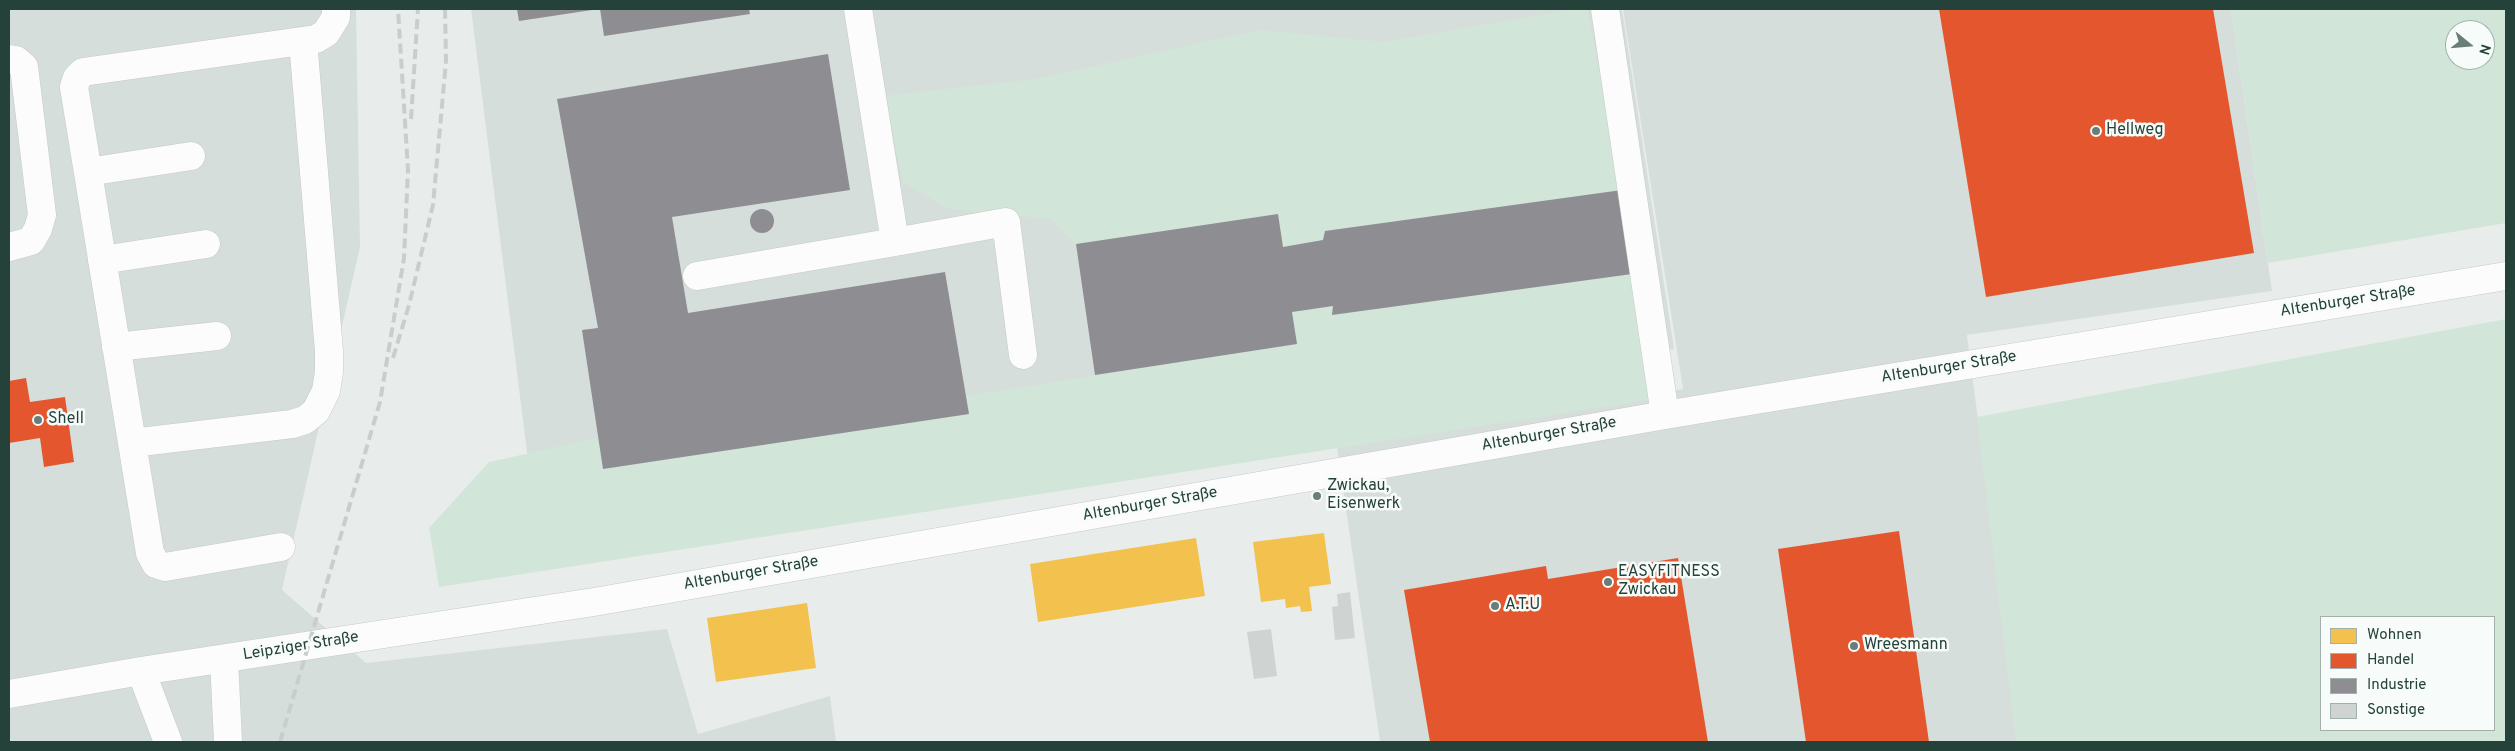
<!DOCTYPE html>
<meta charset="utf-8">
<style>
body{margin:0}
#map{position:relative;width:2515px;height:751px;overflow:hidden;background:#e8edeb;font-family:Overpass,sans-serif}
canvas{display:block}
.frame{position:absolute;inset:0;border:10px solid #24423a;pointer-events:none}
.legend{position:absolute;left:2320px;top:616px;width:175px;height:115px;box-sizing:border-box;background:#f7fbf9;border:1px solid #a3b1ad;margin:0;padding:6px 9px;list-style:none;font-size:15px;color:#24423a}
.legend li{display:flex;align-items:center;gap:10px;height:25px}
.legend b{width:25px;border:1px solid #a3b1ad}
.north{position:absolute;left:2445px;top:20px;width:50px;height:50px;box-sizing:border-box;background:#f7fbf9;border:1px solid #a3b1ad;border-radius:50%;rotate:107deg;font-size:14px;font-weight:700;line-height:20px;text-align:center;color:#24423a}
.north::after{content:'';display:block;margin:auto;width:18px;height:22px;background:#697e78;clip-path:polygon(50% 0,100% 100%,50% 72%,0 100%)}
</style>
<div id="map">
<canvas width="2515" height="751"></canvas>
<div class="frame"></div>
<ul class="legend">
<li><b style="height:14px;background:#f2c14e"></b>Wohnen</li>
<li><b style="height:14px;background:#e4572e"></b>Handel</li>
<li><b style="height:14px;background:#8d8d92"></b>Industrie</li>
<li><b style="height:14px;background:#cfd4d2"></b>Sonstige</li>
</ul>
<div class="north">N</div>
</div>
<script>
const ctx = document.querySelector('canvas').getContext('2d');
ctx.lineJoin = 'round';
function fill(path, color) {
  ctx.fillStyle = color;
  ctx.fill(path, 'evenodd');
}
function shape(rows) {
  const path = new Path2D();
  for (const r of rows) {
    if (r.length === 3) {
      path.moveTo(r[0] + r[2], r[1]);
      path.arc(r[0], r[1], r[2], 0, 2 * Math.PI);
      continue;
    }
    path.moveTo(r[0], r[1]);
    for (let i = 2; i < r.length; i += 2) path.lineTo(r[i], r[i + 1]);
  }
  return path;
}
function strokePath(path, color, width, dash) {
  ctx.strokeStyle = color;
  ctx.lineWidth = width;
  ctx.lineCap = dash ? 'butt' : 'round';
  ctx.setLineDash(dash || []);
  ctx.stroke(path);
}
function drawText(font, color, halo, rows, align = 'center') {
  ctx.font = font + ' Overpass,sans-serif';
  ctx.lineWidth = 5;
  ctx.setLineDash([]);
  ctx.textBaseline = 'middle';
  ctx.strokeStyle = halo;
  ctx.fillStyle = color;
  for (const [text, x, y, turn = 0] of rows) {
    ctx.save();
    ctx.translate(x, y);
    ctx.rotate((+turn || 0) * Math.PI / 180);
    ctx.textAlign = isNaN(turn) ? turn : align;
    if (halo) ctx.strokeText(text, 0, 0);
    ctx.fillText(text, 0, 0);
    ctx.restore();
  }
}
fill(shape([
 [9,9,356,9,360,247,282,590,366,663,667,629,698,734,830,696,836,742,9,742],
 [471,9,1622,9,1674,349,536,523],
 [1623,9,2231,9,2272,291,1967,335,2020,742,1380,742,1337,448,1683,389]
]), '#d6dedb');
fill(shape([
 [1576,9,1587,9,1622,190,1325,231,1323,240,1283,247,1277,214,1076,244,1051,219,948,209,903,182,885,96,1036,79,1260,30,1383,42],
 [2231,9,2506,9,2506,223,2268,263],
 [2455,30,2485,30,2485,60,2455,60],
 [1632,274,1649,400,439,587,429,528,489,462,598,438,603,469,969,414,966,396,1297,344,1292,312,1333,306,1332,315],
 [2506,319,2506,742,2016,742,1977,417],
 [2321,617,2494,617,2494,730,2321,730]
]), '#d1e6d8');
fill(shape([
 [1324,533,1331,584,1309,587,1312,611,1301,612,1300,606,1286,608,1285,599,1261,602,1253,542],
 [1196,538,1205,596,1038,622,1030,564],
 [807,603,816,668,716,682,707,618]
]), '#f2c14e');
fill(shape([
 [1939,9,2213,9,2254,253,1986,297],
 [26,378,30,402,65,397,74,462,44,467,40,438,9,443,9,381],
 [1899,531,1929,742,1806,742,1778,549],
 [1678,558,1708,742,1430,742,1404,590,1546,566,1548,579]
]), '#e4572e');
fill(shape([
 [517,9,592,9,592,10,519,21],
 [600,9,749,9,750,14,604,36],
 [828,54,850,190,672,217,688,313,945,272,969,414,603,469,582,330,598,328,557,99],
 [1622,190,1632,274,1332,315,1333,306,1292,312,1297,344,1095,375,1076,244,1278,214,1283,247,1323,240,1325,231],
 [762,221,12]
]), '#8d8d92');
fill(shape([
 [1350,592,1355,638,1335,640,1332,607,1338,606,1337,594],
 [1271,629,1277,676,1254,679,1247,632]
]), '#cfd4d2');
const minor = shape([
 [858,9,895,242,1006,222,1023,355],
 [1605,9,1665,415],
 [9,59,16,60,24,67,42,215,38,229,31,241,9,247],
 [88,172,191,156],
 [102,260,206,244],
 [697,276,895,242],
 [116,347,217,336],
 [132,443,292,424,305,420,316,411,326,391,329,372,329,351,303,41],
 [281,547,165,567,156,564,150,553,74,87,77,78,83,72,316,39,326,33,336,17,336,9],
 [224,659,228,742],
 [141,671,168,742],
 [9,694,141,671,594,602,1665,415,2506,276]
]);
strokePath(minor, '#c5cac8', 29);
strokePath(minor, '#fcfcfc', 28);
strokePath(shape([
 [411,119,418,9],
 [393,358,409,305,433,205,446,61,445,9],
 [280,742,380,402,404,258,408,170,398,9]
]), '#c9cdcc', 4, [10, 5]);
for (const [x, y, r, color] of [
 [2096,131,5,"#697e78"],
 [38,420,5,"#697e78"],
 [1317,496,5,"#697e78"],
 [1608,582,5,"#697e78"],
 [1495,606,5,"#697e78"],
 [1854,646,5,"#697e78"]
]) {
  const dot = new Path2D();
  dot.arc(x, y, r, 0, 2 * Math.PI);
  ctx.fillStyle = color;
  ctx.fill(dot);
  strokePath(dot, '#f7fbf9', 2);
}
drawText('16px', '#24423a', '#f7fbf9', [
 ["Hellweg",2106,131],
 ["Shell",48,420],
 ["Zwickau,",1327,487],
 ["Eisenwerk",1327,505],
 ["EASYFITNESS",1618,573],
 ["Zwickau",1618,591],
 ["A.T.U",1505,606],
 ["Wreesmann",1864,646]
], 'left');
drawText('16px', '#24423a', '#f7fbf9', [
 ["Altenburger Straße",2348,302,-9],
 ["Altenburger Straße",1949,368,-9],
 ["Altenburger Straße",1549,435,-10],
 ["Altenburger Straße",1150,505,-10],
 ["Altenburger Straße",751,574,-10],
 ["Leipziger Straße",301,647,-9]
]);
</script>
